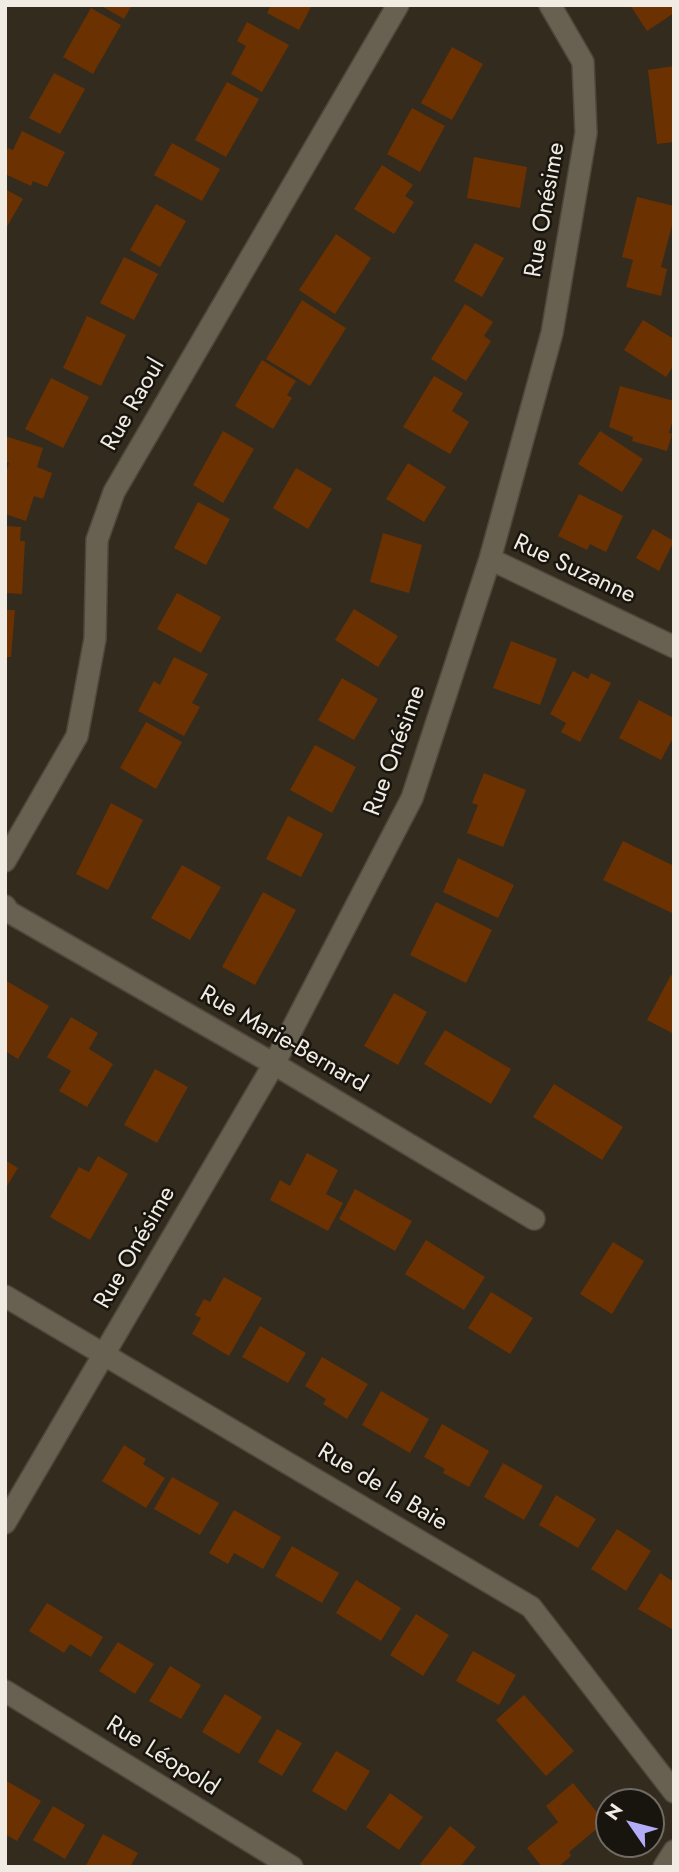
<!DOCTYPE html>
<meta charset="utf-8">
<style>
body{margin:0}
#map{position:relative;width:679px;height:1872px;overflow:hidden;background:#332b1e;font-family:Jost,sans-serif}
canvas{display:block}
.frame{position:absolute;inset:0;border:7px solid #f1ece3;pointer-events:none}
.north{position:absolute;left:595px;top:1788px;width:70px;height:70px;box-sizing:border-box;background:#18140e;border:2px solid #6f6a63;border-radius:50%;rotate:305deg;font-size:19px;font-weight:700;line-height:28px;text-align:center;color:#f1ece3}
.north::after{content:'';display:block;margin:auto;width:24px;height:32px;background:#b3adf9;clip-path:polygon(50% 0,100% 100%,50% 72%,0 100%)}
</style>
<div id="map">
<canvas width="679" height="1872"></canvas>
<div class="frame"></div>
<div class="north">N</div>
</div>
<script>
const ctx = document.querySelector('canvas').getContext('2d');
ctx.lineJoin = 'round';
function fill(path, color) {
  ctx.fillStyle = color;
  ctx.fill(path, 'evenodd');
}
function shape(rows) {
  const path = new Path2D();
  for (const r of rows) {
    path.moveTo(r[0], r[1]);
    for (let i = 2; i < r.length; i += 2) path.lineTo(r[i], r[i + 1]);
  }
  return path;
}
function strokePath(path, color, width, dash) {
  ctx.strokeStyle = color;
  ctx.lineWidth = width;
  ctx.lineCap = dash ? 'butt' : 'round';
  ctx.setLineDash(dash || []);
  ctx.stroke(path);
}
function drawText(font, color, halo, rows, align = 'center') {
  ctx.font = font + ' Jost,sans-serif';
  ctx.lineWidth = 5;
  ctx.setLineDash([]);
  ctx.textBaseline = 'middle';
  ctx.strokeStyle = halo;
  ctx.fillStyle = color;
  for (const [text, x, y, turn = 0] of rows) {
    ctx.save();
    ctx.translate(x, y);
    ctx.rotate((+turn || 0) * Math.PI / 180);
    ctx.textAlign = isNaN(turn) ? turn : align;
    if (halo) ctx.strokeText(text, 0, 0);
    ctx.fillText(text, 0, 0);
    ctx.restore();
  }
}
fill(shape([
 [100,5,132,5,124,19],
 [271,5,312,5,299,30,267,13],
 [630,5,674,5,674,13,647,31],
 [91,8,121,25,93,74,63,57],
 [247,22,289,45,262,92,231,74,246,46,237,41],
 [452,47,483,64,452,120,421,103],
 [674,66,674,142,657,144,648,70],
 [54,73,85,89,60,134,29,118],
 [227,82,259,99,226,157,195,140],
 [412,108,445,126,420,172,387,154],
 [22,131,65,152,47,187,33,181,31,186,5,174,5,153,8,148,13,150],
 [172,143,220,169,202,201,154,175],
 [474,157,527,167,520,208,467,198],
 [382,165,413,185,405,196,414,202,394,234,354,209],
 [5,189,23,199,5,230],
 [637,197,674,206,674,218,661,267,667,269,661,296,626,287,633,260,622,257],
 [156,204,186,221,160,267,130,250],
 [336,234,371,258,335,314,299,290],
 [475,243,504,258,482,297,454,281],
 [124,257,158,274,134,320,100,303],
 [302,300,346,328,310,386,266,359],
 [465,304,493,322,484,336,491,341,466,381,431,359],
 [87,316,126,335,101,386,63,368],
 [643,320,674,339,674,365,666,377,624,350],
 [262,360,296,381,287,395,292,398,273,429,235,406],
 [434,376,463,393,452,411,469,422,450,454,403,427],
 [51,378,89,397,63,448,25,429],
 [620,386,674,401,674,416,669,433,672,434,667,451,632,441,633,437,609,427],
 [223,431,254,449,223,503,193,485],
 [600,431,643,459,622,492,578,464],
 [5,436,43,448,37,467,52,473,43,499,34,496,26,521,5,514,5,475,9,463,5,461],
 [408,463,446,487,424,522,386,499],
 [296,468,332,489,308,529,273,508],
 [579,494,623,516,606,552,590,544,587,550,558,536],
 [198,502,230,519,206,565,174,548],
 [5,526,21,527,20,541,25,541,22,594,5,593],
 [653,529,674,541,659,571,636,558],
 [383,533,422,545,409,593,370,582],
 [177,593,221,617,201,653,157,629],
 [354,609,398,636,378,667,335,640],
 [5,610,15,610,11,657,5,657],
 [511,641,557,659,540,705,493,688],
 [174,657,208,674,192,703,200,707,184,736,138,711,154,681,160,685],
 [573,671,588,679,591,673,611,683,580,742,561,732,566,723,550,714],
 [342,678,378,699,354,740,318,720],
 [639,700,674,718,674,736,661,760,619,738],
 [146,722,182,742,156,789,120,768],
 [315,745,356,767,332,813,290,790],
 [484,773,526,790,503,847,467,833,478,805,472,803],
 [111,803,143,820,108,890,76,874],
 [288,816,323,834,301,877,266,859],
 [623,841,674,866,674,914,603,880],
 [458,858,514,885,498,918,443,892],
 [182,865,221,887,190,940,151,918],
 [263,892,296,910,255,985,222,967],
 [436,902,492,930,466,983,410,955],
 [671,975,674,977,674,1034,647,1020],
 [5,980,49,1006,18,1059,5,1051],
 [394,993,427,1012,398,1065,364,1046],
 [71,1017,98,1033,89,1049,113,1064,87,1107,59,1091,71,1071,47,1057],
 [445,1030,511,1069,491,1104,424,1064],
 [155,1069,188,1087,157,1143,124,1125],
 [554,1084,623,1127,602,1160,533,1117],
 [307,1153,338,1170,326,1194,343,1203,328,1231,270,1200,280,1180,290,1186],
 [98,1156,128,1174,90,1240,50,1217,79,1167,89,1172],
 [5,1160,18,1168,5,1189],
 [355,1189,412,1221,395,1251,339,1219],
 [426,1240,485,1277,464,1310,405,1274],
 [613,1242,644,1261,612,1314,580,1294],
 [224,1277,262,1298,229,1356,192,1334,201,1318,195,1315,204,1299,210,1302],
 [491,1292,533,1318,510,1354,468,1328],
 [260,1326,306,1353,288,1383,242,1357],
 [322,1357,368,1384,347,1419,323,1404,326,1399,305,1386],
 [381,1391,429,1419,410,1453,362,1425],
 [442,1424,489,1451,469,1487,443,1473,445,1469,424,1457],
 [124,1445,146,1459,143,1464,165,1478,146,1508,102,1481],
 [503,1463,543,1486,524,1520,484,1497],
 [172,1477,219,1503,200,1535,154,1509],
 [556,1495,596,1519,578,1548,539,1525],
 [234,1510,281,1537,263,1569,234,1553,228,1564,209,1553],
 [617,1529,651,1551,626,1591,591,1569],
 [292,1546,339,1573,322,1603,275,1576],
 [660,1573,674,1582,674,1626,672,1629,638,1609],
 [356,1580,401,1608,381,1641,336,1613],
 [47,1603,103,1637,91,1657,70,1644,64,1653,29,1631],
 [416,1614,449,1635,423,1676,390,1655],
 [118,1642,154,1664,135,1694,99,1671],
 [473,1651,516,1675,499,1705,456,1681],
 [170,1666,201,1685,181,1719,149,1701],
 [225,1694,262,1717,239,1754,202,1732],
 [524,1695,574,1751,546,1776,496,1720],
 [277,1729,302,1743,282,1776,258,1762],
 [336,1751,370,1771,346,1811,312,1791],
 [5,1780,41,1801,17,1841,5,1834],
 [573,1783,605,1822,569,1852,571,1856,558,1867,542,1867,527,1848,558,1822,546,1806],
 [390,1793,423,1817,399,1850,366,1827],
 [53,1806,85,1825,65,1859,33,1840],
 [450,1826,476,1847,460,1867,423,1867,420,1864],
 [103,1834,138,1853,130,1867,85,1867]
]), '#6c3100');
const minor = shape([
 [490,559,674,647],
 [5,861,77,736,95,639,97,540,114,492,398,5],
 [5,906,9,912,274,1064,534,1219],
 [5,1296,531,1607,674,1792],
 [5,1523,274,1064,412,798,490,559,552,333,586,133,583,62,550,5],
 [5,1691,292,1867],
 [664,1867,674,1851]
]);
strokePath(minor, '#4e483c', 24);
strokePath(minor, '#686051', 21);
drawText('24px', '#f1ece3', '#18140e', [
 ["Rue Onésime",546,210,-80],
 ["Rue Raoul",134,405,-60],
 ["Rue Suzanne",574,570,25],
 ["Rue Onésime",396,751,-70],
 ["Rue Marie-Bernard",283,1040,30],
 ["Rue Onésime",136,1248,-60],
 ["Rue de la Baie",382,1488,31],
 ["Rue Léopold",162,1757,32]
]);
</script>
